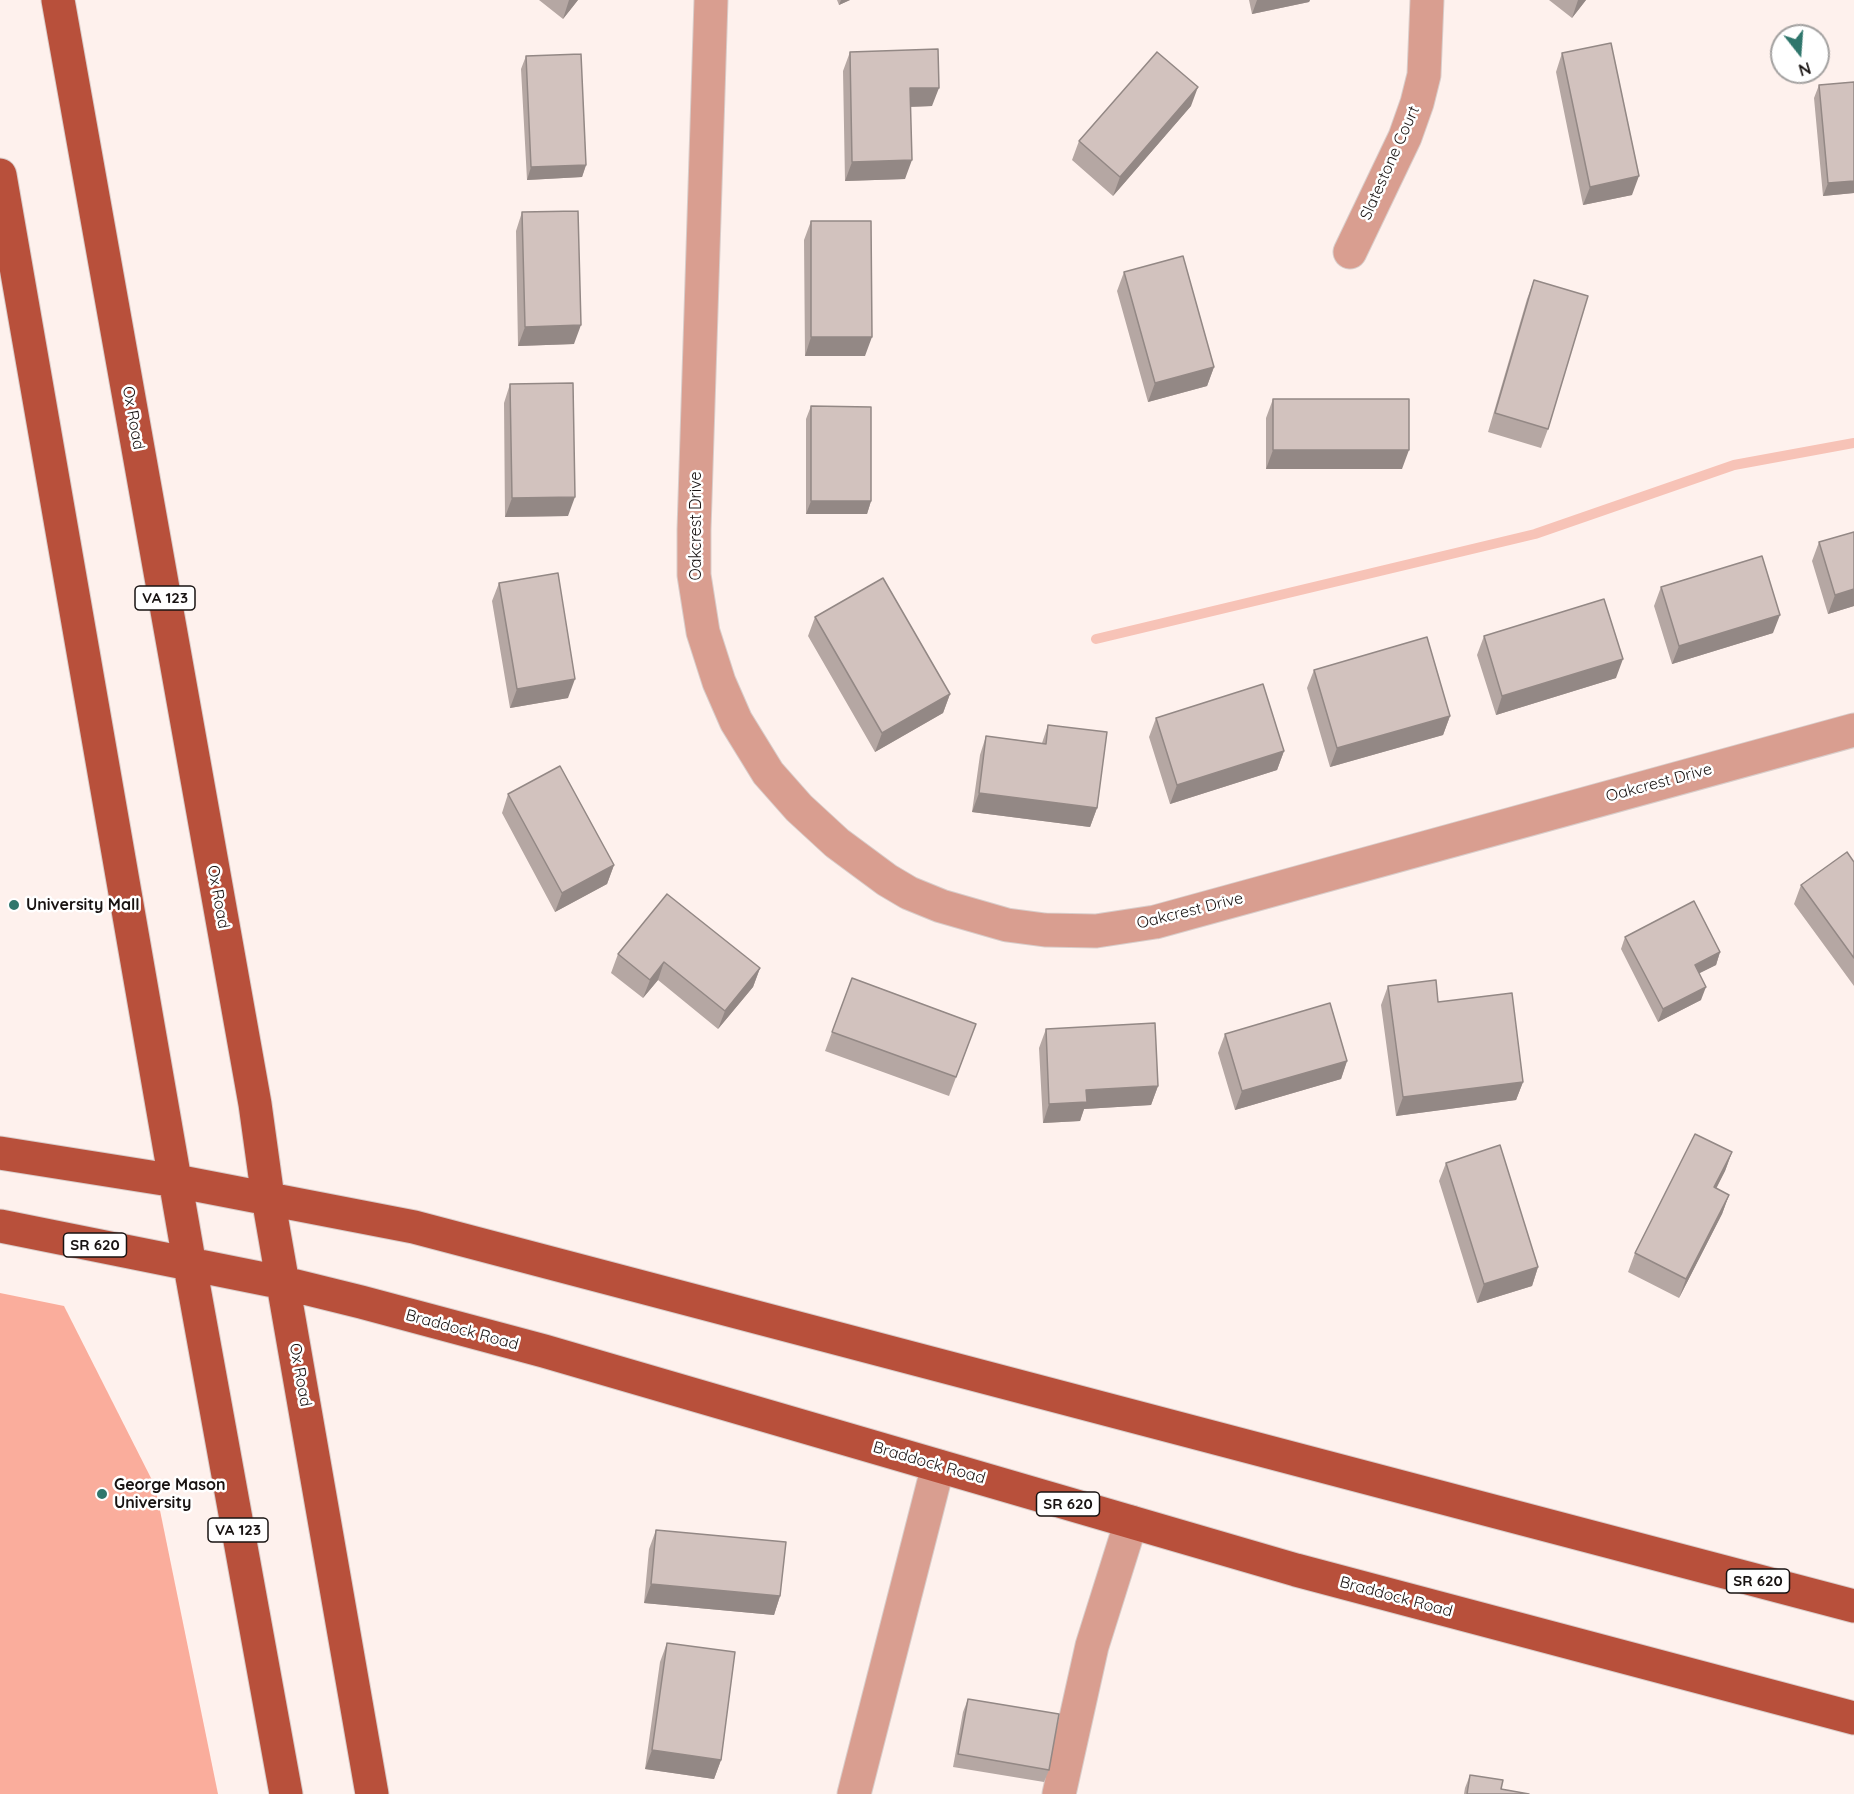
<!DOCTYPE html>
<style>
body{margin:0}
#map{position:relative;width:1854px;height:1794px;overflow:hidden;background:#fef1ed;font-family:Quicksand,sans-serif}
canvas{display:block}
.north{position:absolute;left:1770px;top:24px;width:60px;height:60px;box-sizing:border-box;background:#fff;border:2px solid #a3a1a0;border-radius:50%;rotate:163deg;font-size:16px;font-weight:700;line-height:24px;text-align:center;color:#181312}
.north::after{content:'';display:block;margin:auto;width:21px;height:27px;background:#2f766c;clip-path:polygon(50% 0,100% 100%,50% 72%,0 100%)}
</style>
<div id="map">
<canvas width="1854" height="1794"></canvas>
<div class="north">N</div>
</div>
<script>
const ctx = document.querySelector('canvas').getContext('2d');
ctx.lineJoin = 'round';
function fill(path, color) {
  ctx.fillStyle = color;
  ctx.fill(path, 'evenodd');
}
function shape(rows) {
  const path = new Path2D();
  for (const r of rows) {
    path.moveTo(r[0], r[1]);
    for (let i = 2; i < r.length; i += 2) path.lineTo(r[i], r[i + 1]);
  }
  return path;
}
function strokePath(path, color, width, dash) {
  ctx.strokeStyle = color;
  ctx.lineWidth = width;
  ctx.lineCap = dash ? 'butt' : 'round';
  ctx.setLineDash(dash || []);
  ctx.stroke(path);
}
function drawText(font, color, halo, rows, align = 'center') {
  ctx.font = font + ' Quicksand,sans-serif';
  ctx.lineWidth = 5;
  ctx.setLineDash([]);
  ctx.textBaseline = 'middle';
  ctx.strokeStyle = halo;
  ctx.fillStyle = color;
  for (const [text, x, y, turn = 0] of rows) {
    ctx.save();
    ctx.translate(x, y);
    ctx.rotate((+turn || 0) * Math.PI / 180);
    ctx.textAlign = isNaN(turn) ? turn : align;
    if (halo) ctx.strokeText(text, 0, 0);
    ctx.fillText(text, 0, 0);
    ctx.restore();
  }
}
fill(shape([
 [0,1293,64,1306,155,1486,218,1794,0,1794]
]), '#faad9c');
strokePath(shape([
 [1096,639,1535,534,1734,465,1854,443]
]), '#f7c3b7', 10);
const minor = shape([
 [711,0,694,530,694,575,703,632,719,682,736,721,768,773,799,808,837,843,887,880,909,893,941,906,1007,925,1045,930,1096,931,1155,922,1854,730],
 [1350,252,1405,137,1417,103,1424,75,1427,0],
 [854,1794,938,1466],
 [1059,1794,1092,1646,1131,1522]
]);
const major = shape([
 [58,0,255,1104,268,1198,372,1794],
 [0,175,190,1266,286,1794],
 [0,1153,176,1181,414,1227,1854,1606],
 [0,1226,284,1283,361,1302,544,1351,1296,1570,1854,1718]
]);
strokePath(minor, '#d9cdca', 35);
strokePath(major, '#d9cdca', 35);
strokePath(minor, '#d99e90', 33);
strokePath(major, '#b8503b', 33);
fill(shape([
 [539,0,578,0,563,19],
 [837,0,850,0,839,5],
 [1249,0,1310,0,1309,2,1252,14],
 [1549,0,1586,0,1572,18],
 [850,52,932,106,911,107,905,179,845,181,843,71],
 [1562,53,1632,195,1583,205,1556,72],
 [526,56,586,165,582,177,527,180,521,69],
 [1854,82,1854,193,1823,196,1814,98,1819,85],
 [1191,106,1113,196,1072,160,1079,141],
 [522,212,574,344,518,346,516,231],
 [811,221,865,356,805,356,804,240],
 [1124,272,1214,367,1207,386,1148,402,1117,291],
 [1534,280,1548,429,1541,448,1488,432,1527,299],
 [510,384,568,516,505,517,504,403],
 [1273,399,1402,469,1266,469,1266,418],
 [811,406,871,501,867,514,806,514,806,419],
 [1854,532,1854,606,1828,614,1812,561,1819,542],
 [499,583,568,698,510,708,492,601],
 [1661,587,1773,633,1672,664,1654,606],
 [815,617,950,694,943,713,875,752,808,636],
 [1484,636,1616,678,1496,715,1477,655],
 [1314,670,1450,716,1443,735,1330,767,1307,688],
 [1156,718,1284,751,1277,770,1170,804,1149,737],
 [1048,725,1097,808,1090,827,972,812,980,755,986,736,1042,743],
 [508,794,614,865,607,884,555,912,502,813],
 [1854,862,1854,986,1794,904,1801,885],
 [1625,937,1720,952,1716,965,1699,973,1701,1000,1658,1022,1621,949],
 [618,954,760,968,753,987,718,1029,658,980,643,998,611,973],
 [852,978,976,1024,949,1096,825,1051],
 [1388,986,1438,1002,1523,1082,1516,1100,1396,1116,1381,1005],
 [1046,1029,1158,1086,1151,1105,1084,1109,1080,1121,1043,1123,1039,1048],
 [1225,1034,1347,1061,1341,1079,1235,1110,1218,1053],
 [1732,1152,1725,1171,1716,1189,1729,1195,1722,1214,1679,1298,1628,1272,1635,1253],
 [1446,1163,1538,1267,1532,1286,1477,1303,1439,1181],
 [656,1530,780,1596,774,1615,644,1603,649,1549],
 [667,1643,721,1760,714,1779,645,1769,660,1662],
 [968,1699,1049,1770,1044,1782,953,1767,963,1712],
 [1470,1775,1501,1789,1529,1794,1464,1794,1465,1788]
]), '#b5a7a3');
fill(shape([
 [569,0,578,0,563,19],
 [841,0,850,0,839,5],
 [1257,0,1310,0,1309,2,1252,14],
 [1578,0,1586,0,1572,18],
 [1198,87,1191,106,1113,196,1120,177],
 [910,88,939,88,932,106,903,107],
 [912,160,905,179,845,181,852,162],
 [586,165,582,177,527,180,531,167],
 [1639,176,1632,195,1583,205,1590,187],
 [1854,181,1854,193,1823,196,1828,183],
 [581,325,574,344,518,346,525,327],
 [811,337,872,337,865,356,805,356],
 [1214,367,1207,386,1148,402,1155,383],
 [1273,450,1409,450,1402,469,1266,469],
 [575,497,568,516,505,517,512,498],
 [811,501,871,501,867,514,806,514],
 [1854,589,1854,606,1828,614,1835,595],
 [1780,615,1773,633,1672,664,1679,646],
 [1623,659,1616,678,1496,715,1502,696],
 [575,679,568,698,510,708,517,689],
 [950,694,943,713,875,752,882,733],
 [1450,716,1443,735,1330,767,1337,748],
 [1284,751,1277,770,1170,804,1177,785],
 [979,793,1097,808,1090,827,972,812],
 [614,865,607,884,555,912,562,893],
 [1720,952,1716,965,1690,978,1695,965],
 [664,962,658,980,643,998,650,980],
 [760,968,753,987,718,1029,725,1011],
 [1706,987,1701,1000,1658,1022,1663,1009],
 [1347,1061,1341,1079,1235,1110,1242,1091],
 [1523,1082,1516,1100,1396,1116,1403,1097],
 [1158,1086,1151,1105,1084,1109,1080,1121,1043,1123,1049,1104,1086,1090],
 [1732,1152,1725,1171,1707,1206,1714,1187],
 [1729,1195,1722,1214,1679,1298,1686,1279],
 [1538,1267,1532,1286,1477,1303,1484,1284],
 [651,1584,780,1596,774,1615,644,1603],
 [652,1750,721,1760,714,1779,645,1769]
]), '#938885');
const building = shape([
 [1611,43,1639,176,1590,187,1562,53,1611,43],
 [938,49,939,88,910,88,912,160,852,162,850,52,938,49],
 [1157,52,1198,87,1120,177,1079,141,1157,52],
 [581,54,586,165,531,167,526,56,581,54],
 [1854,82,1854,181,1828,183,1819,85,1854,82],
 [578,211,581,325,525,327,522,212,578,211],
 [811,221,871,221,872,337,811,337,811,221],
 [1183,256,1214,367,1155,383,1124,272,1183,256],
 [1534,280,1588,296,1548,429,1495,413,1534,280],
 [573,383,575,497,512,498,510,384,573,383],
 [1273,399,1409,399,1409,450,1273,450,1273,399],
 [811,406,871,407,871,501,811,501,811,406],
 [1854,532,1854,589,1835,595,1819,542,1854,532],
 [1762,556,1780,615,1679,646,1661,587,1762,556],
 [558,573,575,679,517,689,499,583,558,573],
 [883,578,950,694,882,733,815,617,883,578],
 [1604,599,1623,659,1502,696,1484,636,1604,599],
 [1427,637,1450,716,1337,748,1314,670,1427,637],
 [1263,684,1284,751,1177,785,1156,718,1263,684],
 [1048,725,1107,732,1097,808,979,793,986,736,1046,744,1048,725],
 [560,766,614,865,562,893,508,794,560,766],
 [1847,852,1854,862,1854,958,1801,885,1847,852],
 [667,894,760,968,725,1011,664,962,650,980,618,954,667,894],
 [1694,901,1720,952,1695,965,1706,987,1663,1009,1625,937,1694,901],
 [852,978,976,1024,956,1077,832,1032,852,978],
 [1436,980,1438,1002,1512,993,1523,1082,1403,1097,1388,986,1436,980],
 [1330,1003,1347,1061,1242,1091,1225,1034,1330,1003],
 [1155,1023,1158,1086,1086,1090,1087,1102,1049,1104,1046,1029,1155,1023],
 [1695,1134,1732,1152,1714,1187,1729,1195,1686,1279,1635,1253,1695,1134],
 [1500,1145,1538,1267,1484,1284,1446,1163,1500,1145],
 [656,1530,786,1542,780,1596,651,1584,656,1530],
 [667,1643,735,1652,721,1760,652,1750,667,1643],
 [968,1699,1059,1714,1049,1770,958,1754,968,1699],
 [1470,1775,1503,1780,1501,1789,1529,1794,1467,1794,1470,1775]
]);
fill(building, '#d2c2be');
strokePath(building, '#938885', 1.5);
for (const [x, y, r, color] of [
 [14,905,6,"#2f766c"],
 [102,1494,6,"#2f766c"]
]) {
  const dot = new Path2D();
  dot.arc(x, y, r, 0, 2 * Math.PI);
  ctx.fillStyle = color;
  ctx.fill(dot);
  strokePath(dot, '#fff', 2);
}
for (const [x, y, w] of [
 [165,598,60],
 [95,1245,63],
 [1068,1504,63],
 [238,1530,60],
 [1758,1581,63]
]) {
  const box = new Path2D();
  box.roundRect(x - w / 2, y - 12, w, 24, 4.5);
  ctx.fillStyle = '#fff';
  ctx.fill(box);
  strokePath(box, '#181312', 1.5);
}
drawText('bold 15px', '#181312', null, [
 ["VA 123",165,598],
 ["SR 620",95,1245],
 ["SR 620",1068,1504],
 ["VA 123",238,1530],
 ["SR 620",1758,1581]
]);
drawText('16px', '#181312', '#fff', [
 ["Slatestone Court",1390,163,-66],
 ["Ox Road",133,418,80],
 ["Oakcrest Drive",696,526,-90],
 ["Oakcrest Drive",1659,783,-15],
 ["Ox Road",218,897,80],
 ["Oakcrest Drive",1190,911,-14],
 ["Braddock Road",462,1330,15],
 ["Ox Road",300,1375,80],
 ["Braddock Road",929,1463,16],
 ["Braddock Road",1396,1597,15]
]);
drawText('bold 16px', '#181312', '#fff', [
 ["University Mall",26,905],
 ["George Mason",114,1485],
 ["University",114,1503]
], 'left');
</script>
